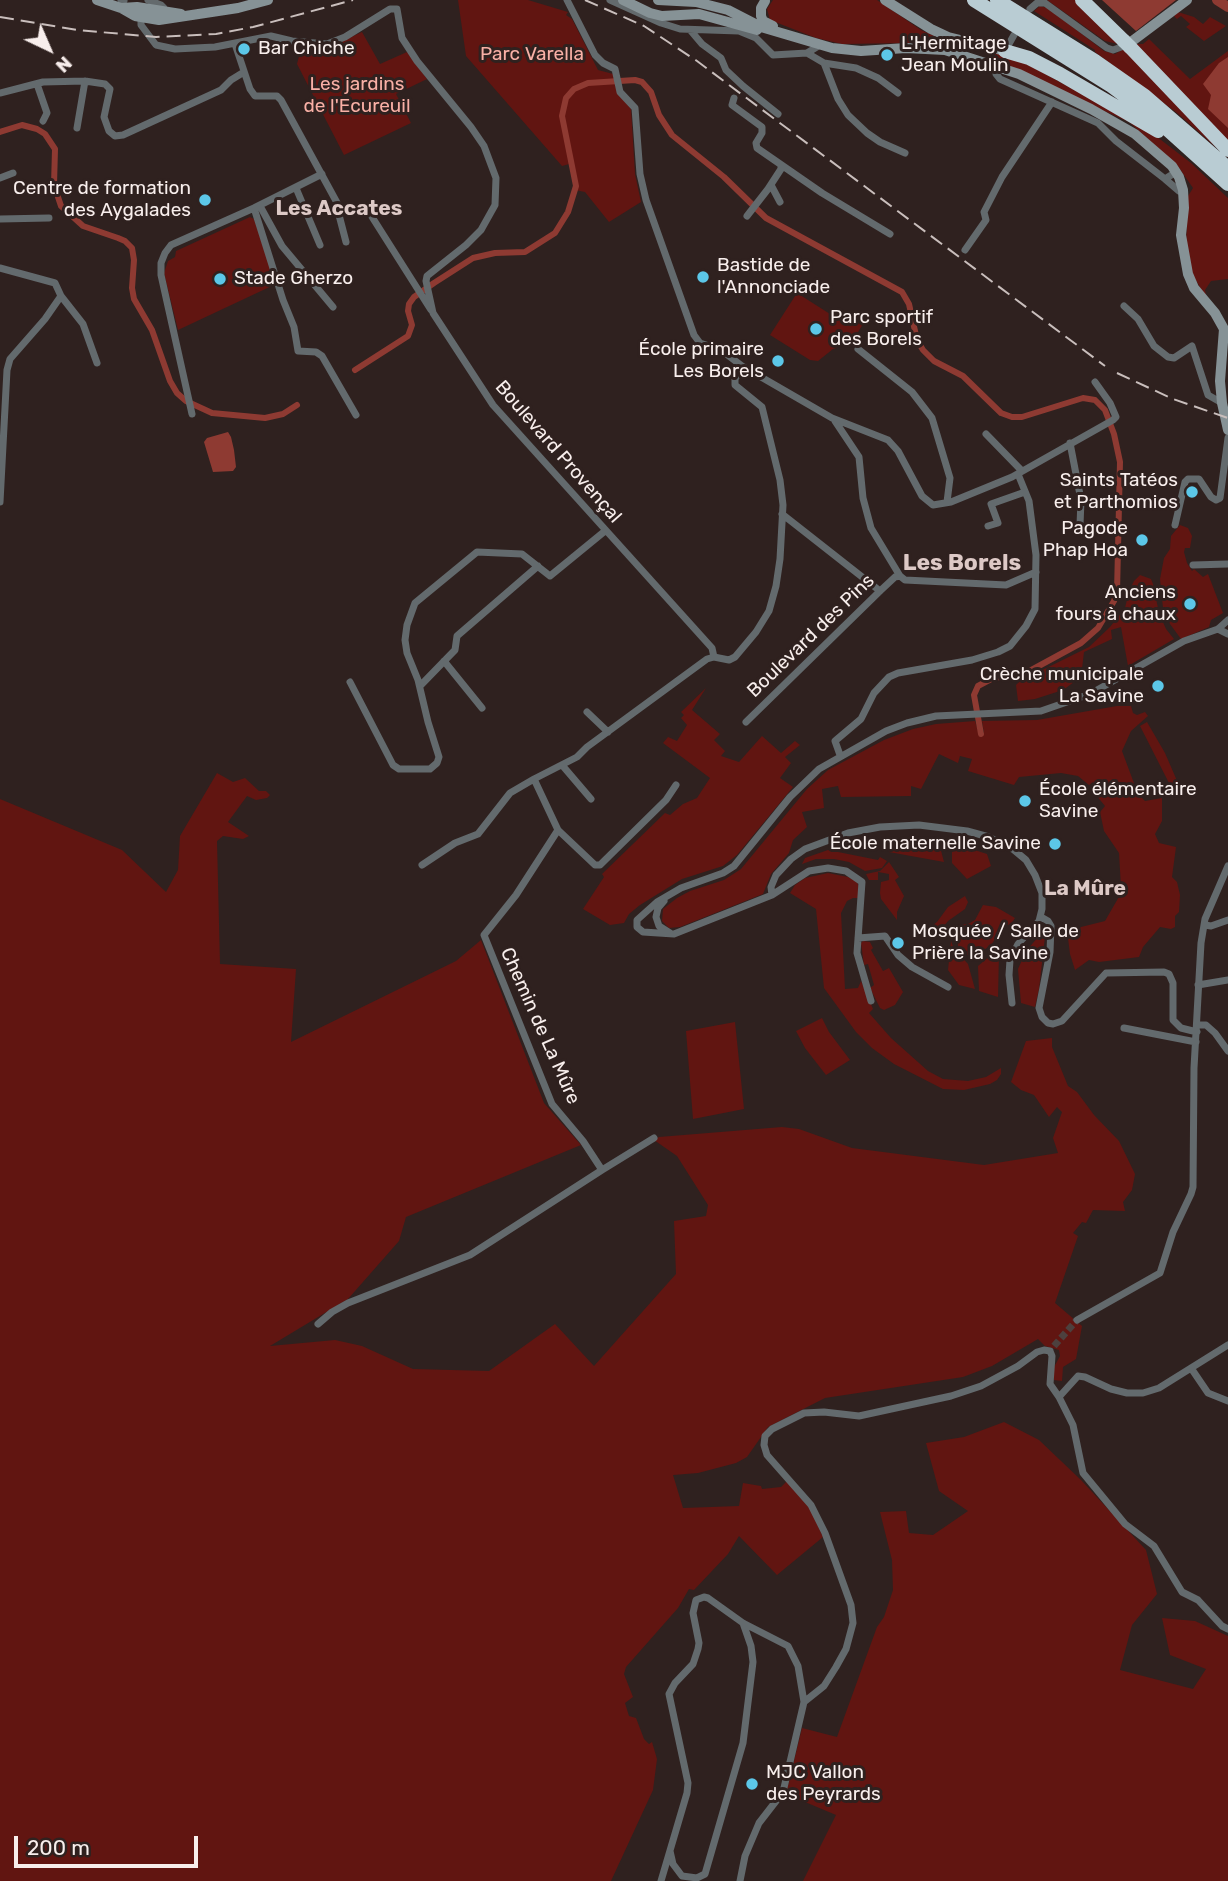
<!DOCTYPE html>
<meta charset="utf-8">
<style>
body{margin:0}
#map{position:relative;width:1228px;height:1881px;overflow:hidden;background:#2f211f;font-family:Rubik,sans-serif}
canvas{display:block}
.north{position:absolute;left:14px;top:14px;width:70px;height:70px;-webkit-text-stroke:5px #2f211f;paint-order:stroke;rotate:136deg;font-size:19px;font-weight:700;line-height:28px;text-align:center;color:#f8eeec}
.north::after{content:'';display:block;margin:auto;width:24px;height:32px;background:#f8eeec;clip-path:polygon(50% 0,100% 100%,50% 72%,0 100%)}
.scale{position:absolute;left:14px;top:1836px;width:184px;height:32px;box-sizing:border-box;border:4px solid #f8eeec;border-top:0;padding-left:9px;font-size:21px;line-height:24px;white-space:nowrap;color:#f8eeec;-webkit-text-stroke:5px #2f211f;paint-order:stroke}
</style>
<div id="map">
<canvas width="1228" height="1881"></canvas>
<div class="north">N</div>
<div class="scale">200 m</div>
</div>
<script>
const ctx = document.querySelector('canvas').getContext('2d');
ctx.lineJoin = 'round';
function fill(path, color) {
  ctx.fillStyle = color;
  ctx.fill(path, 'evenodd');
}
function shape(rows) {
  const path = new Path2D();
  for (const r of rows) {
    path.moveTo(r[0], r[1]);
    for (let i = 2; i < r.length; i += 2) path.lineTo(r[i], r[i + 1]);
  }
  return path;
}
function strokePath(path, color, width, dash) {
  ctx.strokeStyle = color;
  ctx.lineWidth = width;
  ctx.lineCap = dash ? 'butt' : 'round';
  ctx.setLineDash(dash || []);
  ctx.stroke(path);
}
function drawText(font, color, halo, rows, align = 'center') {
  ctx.font = font + ' Rubik,sans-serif';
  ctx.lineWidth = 6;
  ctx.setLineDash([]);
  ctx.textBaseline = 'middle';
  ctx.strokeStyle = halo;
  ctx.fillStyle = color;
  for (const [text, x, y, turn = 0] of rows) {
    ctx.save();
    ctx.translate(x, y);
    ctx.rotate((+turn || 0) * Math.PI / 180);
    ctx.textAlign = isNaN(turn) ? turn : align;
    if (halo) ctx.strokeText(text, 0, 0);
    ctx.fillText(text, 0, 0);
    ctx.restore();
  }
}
fill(shape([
 [458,0,528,0,568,12,566,15,572,19,598,70,617,75,621,96,631,109,635,174,641,202,609,222,585,192,575,190,576,179,573,163,562,166,466,56],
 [773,0,877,0,921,30,945,41,943,45,909,43,842,44,816,38,770,20,767,9],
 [1047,0,1077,0,1118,44,1105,41],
 [1040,6,1048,8,1104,51,1115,54,1125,48,1228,158,1177,113,1095,52,1095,50,1034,11],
 [1178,12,1194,17,1203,24,1210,17,1226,26,1204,41,1186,27,1190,24,1181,16,1177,19,1174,16],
 [362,32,380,64,407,52,427,79,396,94,411,123,344,155,297,64,302,45,334,45],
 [1149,39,1190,79,1228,51,1228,143,1134,44,1143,44],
 [990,51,1020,60,1152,133,1191,163,1228,198,1228,279,1211,281,1205,290,1207,299,1191,272,1186,245,1188,196,1193,188,1177,165,1129,122,988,59],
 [250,217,254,219,276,284,178,330,164,273,168,261,175,257,176,251],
 [797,293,830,314,834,309,855,322,857,320,863,324,855,337,849,344,833,349,818,361,810,360,770,335],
 [1180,525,1188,528,1192,536,1190,548,1185,548,1184,552,1187,563,1192,571,1194,569,1203,577,1208,574,1223,613,1211,620,1209,627,1181,639,1170,624,1163,608,1160,579,1164,558,1170,549,1171,536],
 [1140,575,1151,579,1153,584,1159,613,1166,629,1174,639,1128,666,1121,627,1111,630,1112,639,1084,652,1081,677,1063,690,1035,699,1018,701,1016,685,1020,681,1089,647,1110,627,1125,608,1129,591,1134,581],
 [706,688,692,710,720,734,714,740,725,751,721,756,739,762,762,736,781,753,795,741,800,745,785,757,791,763,780,778,793,787,737,855,723,866,682,879,640,905,629,914,624,923,610,925,583,909,604,877,602,874,665,813,670,815,683,804,697,798,710,778,663,743,668,737,677,741,687,725,681,718,684,715,681,712],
 [1117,706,1131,706,1133,713,1137,715,1145,712,1148,716,1131,731,1122,751,1138,794,1145,801,1162,798,1162,821,1155,834,1159,843,1176,847,1172,877,1177,882,1180,895,1179,912,1175,916,1175,927,1171,929,1160,927,1143,947,1139,957,1099,962,1089,960,1075,970,1070,954,1068,938,1081,927,1105,921,1120,895,1121,887,1119,853,1104,831,1100,812,1105,806,1096,795,1093,782,1089,785,1078,776,1061,773,1019,777,1014,785,968,771,972,759,960,756,958,763,939,754,921,789,911,786,911,796,841,797,838,786,822,789,824,808,802,812,807,827,793,840,789,853,771,874,763,894,680,927,669,928,662,921,663,909,677,898,690,891,724,880,741,869,807,789,828,770,884,740,913,729,936,724,975,721,979,734,984,733,982,721,1037,720],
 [1147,722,1165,753,1178,783,1170,785,1140,726],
 [217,773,233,782,245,778,259,791,266,791,270,795,267,798,256,800,247,796,228,822,249,836,243,839,223,836,217,841,220,964,296,969,291,1042,456,961,481,940,544,1103,581,1145,406,1217,399,1241,348,1299,270,1346,335,1340,362,1346,413,1369,489,1371,555,1324,594,1366,676,1274,674,1221,706,1216,708,1205,677,1156,654,1140,659,1137,782,1127,799,1129,852,1148,984,1165,1058,1153,1053,1138,1062,1112,1057,1107,1049,1117,1034,1095,1021,1090,1011,1082,1026,1041,1052,1038,1052,1047,1068,1086,1077,1092,1094,1115,1119,1141,1135,1174,1132,1190,1123,1202,1125,1211,1093,1210,1086,1223,1082,1222,1073,1233,1078,1236,1055,1303,1082,1326,1076,1359,1063,1367,1062,1381,1054,1380,1053,1369,1060,1356,1059,1350,1045,1346,1038,1339,992,1366,963,1377,825,1398,768,1427,747,1457,736,1463,698,1473,673,1475,683,1508,739,1506,743,1483,761,1486,762,1489,781,1487,787,1481,811,1510,823,1537,777,1575,739,1536,728,1554,694,1590,689,1589,678,1608,626,1667,624,1674,633,1697,625,1703,629,1716,636,1718,644,1739,649,1744,652,1742,657,1759,653,1790,611,1881,0,1881,0,799,122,850,166,892,178,870,180,836],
 [915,840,939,843,944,862,889,852,890,842],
 [956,844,987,854,991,866,967,879,952,863,952,847],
 [828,850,878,860,880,857,887,861,882,868,865,871,849,862,834,859,816,859,802,864,805,858],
 [889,862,899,877,895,880,904,896,897,912,897,920,881,899,880,893,881,882,889,880,889,874,878,872,878,880,869,880,866,874,880,871],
 [828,873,848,877,856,881,859,886,858,898,853,898,847,901,841,913,845,989,858,988,861,981,873,1009,869,1013,891,1038,928,1071,943,1079,968,1081,986,1077,1001,1068,1001,1074,997,1080,990,1084,964,1090,943,1089,894,1064,872,1048,856,1032,824,988,816,909,790,893,795,885,805,878],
 [965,896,968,902,965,909,948,921,936,936,930,939,922,933,937,922,948,907],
 [983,905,996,907,1015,918,1011,924,1004,926,991,945,975,956,967,955,967,951,960,950,958,947,957,925,968,924,975,920],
 [1046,928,1039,989,1035,1007,1021,1003,1018,969,1026,951],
 [863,941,870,942,873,948,871,950,883,971,889,968,903,992,895,1005,884,1010,880,1008,870,988,874,985,868,964,864,965,861,943],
 [951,941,954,949,968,964,975,989,959,985,948,970],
 [999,954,998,997,979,991,978,966,991,955],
 [822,1018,829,1032,850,1060,826,1075,805,1048,796,1031],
 [735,1022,744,1109,693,1119,686,1031],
 [1004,1422,1039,1440,1081,1480,1146,1550,1157,1594,1132,1625,1120,1670,1193,1689,1206,1669,1170,1655,1162,1618,1195,1621,1228,1636,1228,1881,803,1881,836,1815,786,1794,802,1728,837,1737,877,1627,884,1617,893,1590,892,1560,880,1512,906,1511,909,1533,933,1535,968,1511,939,1491,926,1443,964,1437]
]), '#611511');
fill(shape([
 [1102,0,1176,0,1136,31],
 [1228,57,1228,128,1208,109,1211,95,1203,84,1219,63],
 [228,432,231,437,234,450,236,467,233,471,213,472,204,442,207,438]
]), '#8e3a32');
strokePath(shape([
 [0,132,22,125,37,129,45,134,55,149,54,185,61,206,83,226,118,238,125,241,132,248,134,260,132,288,134,299,152,330,170,381,177,393,186,401,212,413,265,418,283,414,297,405],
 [355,370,408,336,412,325,408,311,409,304,414,297,434,283,473,258,495,253,525,252,555,233,568,212,576,186,562,116,566,98,574,89,588,83,635,80,642,82,651,92,659,115,672,135,724,177,766,218,902,292,909,304,917,340,923,350,934,361,963,376,1001,413,1012,417,1022,417,1083,398,1095,400,1105,410,1114,434,1120,462,1117,592,1114,601,1098,628,1081,643,1024,674,993,678,978,686,974,695,981,734]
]), '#8e3a32', 6);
strokePath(shape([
 [1217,0,1228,7]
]), '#8e3a32', 10);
strokePath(shape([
 [1054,1346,1077,1320]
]), '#4d403e', 7, [7, 3.5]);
strokePath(shape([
 [121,0,124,1],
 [148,0,161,5,164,8,164,12],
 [567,0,595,55,603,63,615,69,620,92,635,108,640,174,646,200,694,335,700,343,721,350,742,366,832,418,888,440,898,451,922,496,933,505,951,502,1012,477,1113,420,1116,417,1110,403,1095,382],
 [610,0,661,23,680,29,739,31,756,38,773,55,807,53,820,45],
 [1030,9,1037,3,1045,3,1107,48,1113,50,1124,46],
 [141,15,141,25,156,45,175,49,215,47,271,36,292,41,327,44,345,37,390,9,397,9,402,38,417,61,471,127,484,146,496,178,495,205,481,230,466,245,427,276,426,281,433,313,493,405,712,648,714,657],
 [691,31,702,44,721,58,726,70,743,86,778,114],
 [235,44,250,89,255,96,277,96,281,100,341,210,344,212,365,207,367,209,431,310],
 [1005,51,1014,35],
 [807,53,824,63,856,68,878,78,898,93],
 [824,63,838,99,848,115,867,133,880,142,905,153],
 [996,66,996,74,1000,79,1098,123,1116,141,1165,179,1176,172],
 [37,84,47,113,43,121],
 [0,93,43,82,85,81,105,84,110,89,104,117,109,131,115,136,123,135,221,90,231,80,244,72],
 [734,98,732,105,762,127,762,133,756,143,757,148,822,193,890,234],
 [77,128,85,81],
 [0,178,13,173],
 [1165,179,1179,191],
 [771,185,780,202],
 [296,188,320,245],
 [260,206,282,246,333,307],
 [254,208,283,300,294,327,298,351,316,352,322,356,356,415],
 [341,210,339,215,346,242],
 [747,216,768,189,781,169,781,165],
 [0,219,49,218],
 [965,250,986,220,984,212,1002,177,1052,102],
 [0,268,55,283,61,296,45,319,10,359,7,370,0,502],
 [61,296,83,324,97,363],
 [1124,306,1138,319,1154,346,1168,357,1174,358,1192,346,1208,395,1222,403],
 [858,349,912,392,932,418,950,478,947,502],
 [192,414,161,275,161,263,165,253,171,245,254,208,322,174],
 [835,421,859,457,863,498,871,528,900,576,905,580,1006,585,1036,572],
 [986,434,1022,471],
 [1070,443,1081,500,1080,525],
 [782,514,880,591],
 [1175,525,1185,482,1188,479,1199,479,1211,497,1216,500,1220,498,1228,438],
 [988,526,998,523,991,504,1025,492],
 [1193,565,1228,564],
 [1218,629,1228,620],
 [1218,629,1228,634],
 [444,661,482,708],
 [350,682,393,765,399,769,430,769,437,763,439,757,428,722,418,680,407,653,405,640,407,625,415,603,477,552,522,554,550,576,605,531],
 [420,686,455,650,457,636,538,566],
 [587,712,608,732],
 [746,722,880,591,895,577,900,576],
 [840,755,835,741,861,719,874,693,889,677,898,673,972,660,998,652,1010,646,1026,626,1035,609,1036,555,1029,501,1018,474],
 [562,765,591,799],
 [558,830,595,865,600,865,666,800,676,785],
 [422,865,455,843,478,834,510,793,534,779],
 [772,895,771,887,776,875,791,859,805,849,848,833,880,827,919,825,967,831,989,837,1014,850,1026,860,1035,875,1042,893,1042,909,1039,921,1018,944,1010,960,1009,975,1012,1003],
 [664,901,658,908,656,917,659,926,670,933],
 [1041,917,1048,921,1051,926,1050,952,1039,1008,1042,1017,1048,1023,1053,1024,1062,1021,1106,973,1164,972,1169,974,1173,983,1173,1020,1181,1028,1197,1032],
 [1205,925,1211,926,1228,920],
 [858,938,885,936,898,955,912,967,948,987],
 [1198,985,1228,980],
 [871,1001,857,953,862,882,846,871,828,868,809,871,772,895,674,934,643,932,637,927,637,920,657,902,681,888,723,873,734,866,790,797,819,769,886,731,907,723,936,716,1041,711,1090,694,1184,641,1218,629],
 [1198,1025,1206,1025,1215,1033,1228,1051],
 [1124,1028,1196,1042],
 [602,1170,654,1138],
 [1077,1320,1160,1273,1173,1232,1191,1194,1193,1187,1194,1068,1201,943,1205,919,1228,866],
 [318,1324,332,1312,348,1303,470,1255,602,1170,583,1141,552,1104,484,935,516,895,558,830,534,779,577,757,587,747,707,659,714,657,729,660,735,657,756,632,769,611,776,586,780,559,783,505,780,480,762,407,735,385,735,379,742,366],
 [1050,1351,1052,1356,1050,1384,1059,1397,1073,1425,1083,1473,1125,1524,1154,1546,1182,1592,1198,1600,1222,1626,1228,1629],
 [1191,1368,1208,1393,1228,1401],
 [1059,1397,1078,1376,1085,1377,1111,1389,1127,1393,1143,1393,1159,1388,1228,1345],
 [670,1851,673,1864,682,1876,697,1878,705,1874,743,1743,753,1662,751,1646,743,1623],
 [661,1881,687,1793,688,1783,669,1694,675,1683,693,1664,698,1649,699,1643,693,1613,696,1600,704,1597,708,1598,743,1623,788,1646,798,1666,804,1702],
 [740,1881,745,1856,759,1823,783,1792,804,1702,824,1686,836,1667,846,1649,853,1623,851,1605,825,1533,811,1505,767,1455,764,1445,765,1436,772,1429,804,1413,824,1412,859,1416,951,1396,981,1386,1018,1366,1037,1352,1044,1350,1050,1351]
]), '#636a6d', 7);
strokePath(shape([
 [97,0,121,8,135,16,159,20,238,8,268,0],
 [623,0,650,13,662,16,699,14,757,30],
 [658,0,696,2,728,10,761,27,832,48,861,51,906,48,945,50,1019,74,1091,109,1135,134,1172,166,1179,177,1183,190,1184,208,1181,235,1188,274,1194,288,1215,313,1224,329,1220,381,1222,403,1228,430],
 [885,0,931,29,948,37,1005,51],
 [765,1,761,8,761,16,763,21,773,26],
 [121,8,137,7,181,14],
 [1131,42,1187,0]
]), '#869296', 10);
strokePath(shape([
 [974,0,1110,85,1157,120,1228,184],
 [997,0,1095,61,1145,96,1228,168],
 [1082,0,1124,41],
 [1130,47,1228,150],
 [1005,51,1029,58,1060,74,1158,131]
]), '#b9ccd3', 14);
strokePath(shape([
 [585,0,644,26,697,61,1105,366],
 [0,17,77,30,156,37,216,34,253,27,353,0],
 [1117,373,1173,399,1228,418]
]), '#c9bebc', 2, [14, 7]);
strokePath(shape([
 [1124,41,1130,47]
]), '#b9ccd3', 14);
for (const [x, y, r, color] of [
 [244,49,7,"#5cc7e8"],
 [887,55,7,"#5cc7e8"],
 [205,200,7,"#5cc7e8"],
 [703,277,7,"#5cc7e8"],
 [220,279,7,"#5cc7e8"],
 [816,329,7,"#5cc7e8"],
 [778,361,7,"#5cc7e8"],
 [1192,492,7,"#5cc7e8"],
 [1142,540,7,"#5cc7e8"],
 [1190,604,7,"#5cc7e8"],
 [1158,686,7,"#5cc7e8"],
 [1025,801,7,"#5cc7e8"],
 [1055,844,7,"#5cc7e8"],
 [898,943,7,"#5cc7e8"],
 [752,1784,7,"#5cc7e8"]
]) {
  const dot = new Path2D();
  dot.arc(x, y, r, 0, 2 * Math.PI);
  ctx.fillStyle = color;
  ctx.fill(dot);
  strokePath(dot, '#2f211f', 2.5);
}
drawText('19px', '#f8eeec', '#2f211f', [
 ["L'Hermitage",901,44],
 ["Jean Moulin",901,66],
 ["Bar Chiche",258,49],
 ["Centre de formation",191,189,"right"],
 ["des Aygalades",191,211,"right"],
 ["Bastide de",717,266],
 ["l'Annonciade",717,288],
 ["Stade Gherzo",234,279],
 ["Parc sportif",830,318],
 ["des Borels",830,340],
 ["École primaire",764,350,"right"],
 ["Les Borels",764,372,"right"],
 ["Saints Tatéos",1178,481,"right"],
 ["et Parthomios",1178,503,"right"],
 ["Pagode",1128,529,"right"],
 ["Phap Hoa",1128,551,"right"],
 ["Anciens",1176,593,"right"],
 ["fours à chaux",1176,615,"right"],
 ["Crèche municipale",1144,675,"right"],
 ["La Savine",1144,697,"right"],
 ["École élémentaire",1039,790],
 ["Savine",1039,812],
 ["École maternelle Savine",1041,844,"right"],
 ["Mosquée / Salle de",912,932],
 ["Prière la Savine",912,954],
 ["MJC Vallon",766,1773],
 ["des Peyrards",766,1795]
], 'left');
drawText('19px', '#f9b0a6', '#2f211f', [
 ["Parc Varella",532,55],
 ["Les jardins",357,85],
 ["de l'Ecureuil",357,107]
]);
drawText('19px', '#f8eeec', '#2f211f', [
 ["Boulevard Provençal",558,452,49],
 ["Boulevard des Pins",811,636,-44],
 ["Chemin de La Mûre",540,1026,66]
]);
drawText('bold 21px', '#ddc9c6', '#2f211f', [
 ["Les Accates",339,209],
 ["La Mûre",1085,889]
]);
drawText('bold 23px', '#ddc9c6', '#2f211f', [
 ["Les Borels",962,563]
]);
</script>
